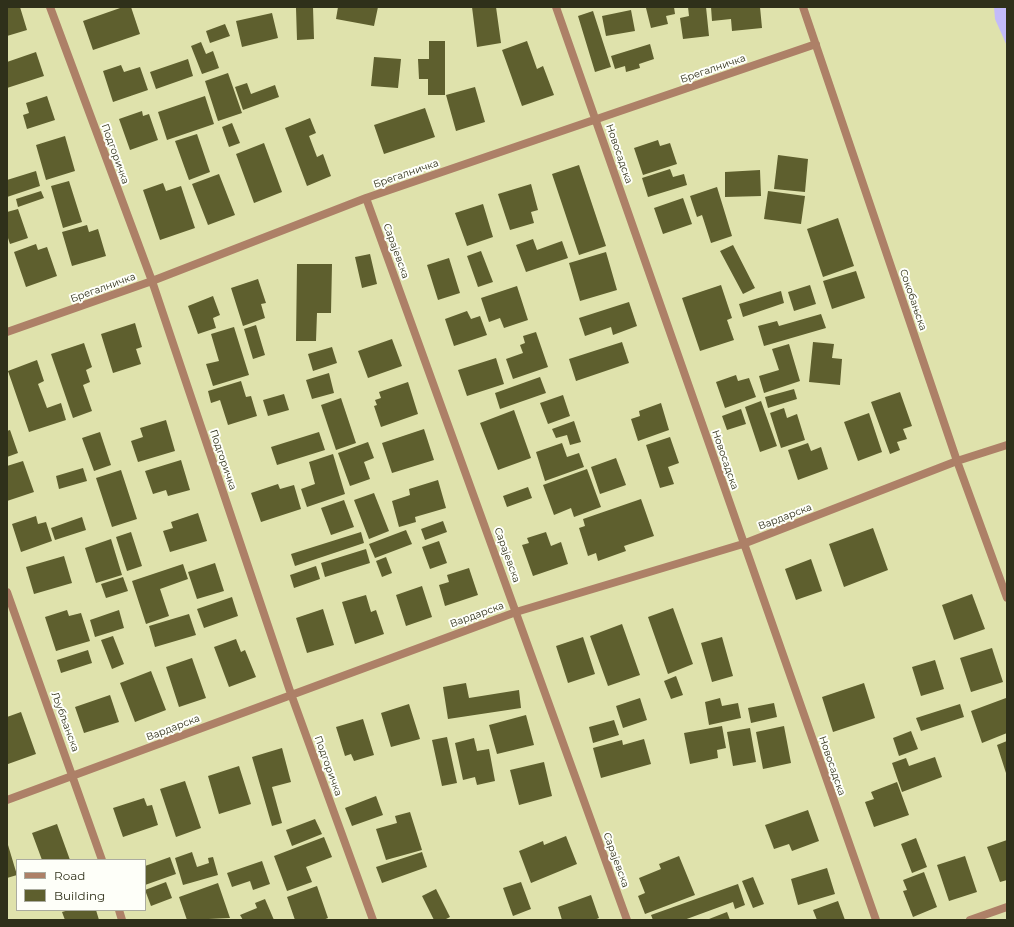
<!DOCTYPE html>
<meta charset="utf-8">
<style>
body{margin:0}
#map{position:relative;width:1014px;height:927px;overflow:hidden;background:#dfe2ac;font-family:Montserrat,sans-serif}
canvas{display:block}
.frame{position:absolute;inset:0;border:8px solid #2f301a;pointer-events:none}
.legend{position:absolute;left:16px;top:859px;width:130px;height:52px;box-sizing:border-box;background:#fefff9;border:1px solid #abaca0;margin:0;padding:5px 7px;list-style:none;font-size:12px;color:#2f301a}
.legend li{display:flex;align-items:center;gap:8px;height:20px}
.legend b{width:20px;border:1px solid #abaca0}
</style>
<div id="map">
<canvas width="1014" height="927"></canvas>
<div class="frame"></div>
<ul class="legend">
<li><b style="height:5px;background:#ad8067"></b>Road</li>
<li><b style="height:11px;background:#5e5f2e"></b>Building</li>
</ul>
</div>
<script>
const ctx = document.querySelector('canvas').getContext('2d');
ctx.lineJoin = 'round';
function fill(path, color) {
  ctx.fillStyle = color;
  ctx.fill(path, 'evenodd');
}
function shape(rows) {
  const path = new Path2D();
  for (const r of rows) {
    path.moveTo(r[0], r[1]);
    for (let i = 2; i < r.length; i += 2) path.lineTo(r[i], r[i + 1]);
  }
  return path;
}
function strokePath(path, color, width, dash) {
  ctx.strokeStyle = color;
  ctx.lineWidth = width;
  ctx.lineCap = dash ? 'butt' : 'round';
  ctx.setLineDash(dash || []);
  ctx.stroke(path);
}
function drawText(font, color, halo, rows, align = 'center') {
  ctx.font = font + ' Montserrat,sans-serif';
  ctx.lineWidth = 4;
  ctx.setLineDash([]);
  ctx.textBaseline = 'middle';
  ctx.strokeStyle = halo;
  ctx.fillStyle = color;
  for (const [text, x, y, turn = 0] of rows) {
    ctx.save();
    ctx.translate(x, y);
    ctx.rotate((+turn || 0) * Math.PI / 180);
    ctx.textAlign = isNaN(turn) ? turn : align;
    if (halo) ctx.strokeText(text, 0, 0);
    ctx.fillText(text, 0, 0);
    ctx.restore();
  }
}
fill(shape([
 [994,7,1007,7,1007,46,995,19]
]), '#c3bbfa');
fill(shape([
 [7,7,20,7,27,30,7,36],
 [123,7,131,7,140,34,93,50,83,21],
 [313,7,314,39,297,40,296,8],
 [338,7,378,7,374,26,336,19],
 [472,7,496,7,501,43,477,47],
 [651,7,674,7,675,14,666,16,668,24,651,28,646,8],
 [688,7,706,7,709,36,683,39,680,18,689,16],
 [711,7,760,7,762,28,732,31,731,19,712,21],
 [631,10,635,31,606,36,602,16],
 [593,11,611,67,595,72,578,16],
 [272,13,278,38,242,47,236,21],
 [225,24,230,36,210,43,206,31],
 [429,41,445,41,445,95,428,95,428,79,419,79,418,59,429,59],
 [527,41,537,69,543,66,554,95,522,106,502,50],
 [201,42,206,54,213,51,219,68,202,74,191,46],
 [650,44,654,59,639,64,640,68,626,72,625,66,615,69,611,56],
 [36,52,44,76,7,88,7,62],
 [374,57,401,59,398,88,371,86],
 [188,59,193,76,156,89,150,72],
 [121,65,124,72,140,67,148,90,113,102,103,71],
 [228,73,242,113,218,121,205,81],
 [247,83,251,94,275,85,279,97,243,110,235,87],
 [475,87,485,122,456,131,446,95],
 [47,96,55,120,27,129,23,115,29,113,26,103],
 [205,96,214,124,167,140,158,112],
 [425,108,435,137,384,154,374,125],
 [142,111,143,116,149,114,158,140,130,150,119,119],
 [310,118,316,133,309,136,317,157,323,154,331,176,307,186,285,128],
 [232,123,240,143,229,147,222,127],
 [197,134,210,172,189,180,175,141],
 [65,136,75,171,46,180,36,145],
 [658,140,660,146,670,143,677,164,643,175,634,148],
 [264,143,282,192,254,203,236,154],
 [778,155,808,159,805,192,774,189],
 [579,165,606,246,579,255,552,174],
 [670,169,673,177,684,174,687,185,648,197,642,178],
 [760,170,761,196,725,197,725,172],
 [36,171,40,186,7,197,7,180],
 [219,174,235,215,208,225,192,184],
 [69,181,82,222,63,228,51,186],
 [163,183,166,191,181,186,195,228,160,240,143,190],
 [531,184,538,210,531,212,534,223,510,230,498,194],
 [717,187,732,236,711,243,702,215,697,217,690,196],
 [41,191,44,198,18,207,16,199],
 [768,191,805,196,801,224,764,219],
 [683,198,692,224,663,234,654,208],
 [483,204,493,237,467,246,455,213],
 [18,209,28,238,10,244,7,235,7,212],
 [838,218,854,266,823,277,807,229],
 [87,225,89,232,98,229,106,256,72,266,62,232],
 [533,239,537,250,562,241,568,258,526,272,516,245],
 [36,244,38,250,47,247,57,276,26,287,14,252],
 [733,245,755,288,743,294,720,251],
 [481,251,493,282,478,287,467,256],
 [606,252,617,290,580,301,569,263],
 [370,254,377,284,362,288,355,257],
 [449,258,460,293,438,300,427,265],
 [297,264,332,264,331,313,317,313,316,341,296,341],
 [856,271,865,298,832,309,823,281],
 [258,279,266,303,261,304,265,318,243,326,231,288],
 [721,285,732,318,727,320,734,340,700,351,682,298],
 [810,285,816,304,794,311,788,292],
 [517,286,528,320,504,328,500,318,489,322,481,298],
 [781,291,784,303,743,317,739,304],
 [213,296,220,315,213,318,216,328,198,334,188,306],
 [629,302,637,326,613,335,611,327,585,336,579,318],
 [467,311,471,319,480,316,487,335,454,346,445,319],
 [821,314,826,328,764,346,758,326,777,321,779,326],
 [135,323,142,347,136,349,141,364,113,373,101,334],
 [256,325,265,355,253,359,244,329],
 [234,327,249,375,213,386,206,364,219,361,211,334],
 [536,332,548,367,513,379,506,359,523,353,520,345,525,343,523,336],
 [392,339,402,366,368,378,358,351],
 [622,342,629,363,576,381,569,359],
 [813,342,834,344,832,358,842,359,840,385,809,382],
 [84,343,92,367,86,370,90,382,83,385,92,411,73,418,51,354],
 [789,344,800,381,764,393,759,376,779,370,772,349],
 [332,347,337,363,313,371,308,354],
 [496,358,504,384,467,396,458,370],
 [37,360,44,381,38,384,47,408,61,403,66,420,29,432,8,371],
 [329,373,334,393,312,399,306,380],
 [736,375,738,381,749,378,756,397,725,408,716,382],
 [540,377,546,393,500,409,495,393],
 [241,381,246,397,251,396,257,416,228,425,220,400,211,403,208,391],
 [408,382,418,414,381,427,374,406,377,405,375,400,381,398,379,392],
 [794,389,797,399,768,408,765,397],
 [900,392,912,426,903,429,907,439,897,442,900,450,890,454,871,402],
 [284,394,289,410,268,416,263,400],
 [563,395,570,416,548,424,540,403],
 [341,398,356,443,336,450,321,405],
 [761,401,777,446,760,452,745,407],
 [661,403,669,430,638,441,631,419,640,416,639,411],
 [784,408,787,418,797,414,805,440,781,448,770,413],
 [741,409,746,424,727,430,722,416],
 [514,410,531,458,498,470,480,423],
 [869,413,882,452,858,461,844,422],
 [166,420,175,451,138,462,131,441,143,437,140,428],
 [574,421,581,442,570,445,567,435,556,438,552,429],
 [424,429,434,460,392,473,382,443],
 [10,430,18,453,7,457,7,431],
 [100,432,111,465,94,471,82,438],
 [319,432,325,450,277,465,271,447],
 [670,437,679,463,668,467,674,484,660,488,646,445],
 [368,442,374,458,364,462,370,479,350,486,338,453],
 [562,443,567,457,579,453,584,467,545,481,536,452],
 [808,443,811,451,821,447,828,469,798,480,788,450],
 [333,454,345,494,307,507,301,489,315,484,309,462],
 [616,458,626,485,600,494,591,467],
 [181,460,190,490,168,496,166,490,153,494,145,471],
 [23,461,34,492,7,501,7,466],
 [83,468,87,481,59,489,56,476],
 [587,469,601,507,574,517,571,508,554,515,543,485],
 [121,470,137,519,112,527,96,478],
 [438,480,446,508,415,517,416,522,399,527,392,501,410,495,409,489],
 [278,484,280,489,294,485,301,509,261,522,251,493],
 [528,487,532,498,507,507,503,496],
 [374,493,389,531,369,539,354,500],
 [641,499,654,536,624,546,626,551,598,561,596,553,588,556,579,528,585,526,583,519],
 [344,500,354,527,331,535,321,508],
 [198,513,207,541,170,552,163,531,173,528,171,522],
 [36,516,38,524,46,522,52,541,21,552,12,524],
 [82,517,86,530,55,540,51,528],
 [443,521,447,532,425,540,421,529],
 [873,528,888,570,844,587,829,544],
 [406,530,412,544,375,558,369,544],
 [131,532,142,566,127,571,116,537],
 [361,532,364,543,295,566,291,554],
 [546,532,551,546,561,542,568,564,533,576,522,545,529,543,527,538],
 [111,539,122,575,96,583,85,548],
 [439,541,447,563,430,569,422,547],
 [366,549,370,563,325,577,321,563],
 [64,556,72,583,34,594,26,567],
 [386,557,392,573,382,577,376,561],
 [811,559,822,591,796,600,785,569],
 [215,563,224,591,197,599,188,572],
 [183,564,188,579,160,589,169,616,146,624,132,581],
 [316,566,320,579,294,588,290,575],
 [469,568,478,595,445,606,439,585,449,582,447,575],
 [123,577,128,591,106,598,101,584],
 [422,586,432,617,406,626,396,595],
 [972,594,985,629,954,640,942,605],
 [366,595,371,612,376,610,384,634,355,644,342,602],
 [232,597,238,616,204,628,197,609],
 [673,608,693,664,668,674,648,617],
 [323,609,334,645,307,653,296,618],
 [67,610,69,616,81,613,90,641,56,651,45,617],
 [119,610,124,628,95,637,90,620],
 [189,614,196,635,155,647,149,626],
 [622,624,640,675,608,686,590,636],
 [113,636,124,664,112,669,101,640],
 [583,637,595,674,568,683,556,646],
 [722,637,733,676,712,682,701,643],
 [236,639,241,652,245,650,256,677,229,687,214,647],
 [992,648,1003,682,971,692,960,658],
 [88,650,92,663,61,673,57,660],
 [192,658,206,698,179,707,166,667],
 [935,660,944,689,921,696,912,667],
 [151,671,166,710,135,722,120,683],
 [676,676,683,695,671,699,664,681],
 [466,683,469,698,519,690,521,708,448,719,443,687],
 [864,683,875,718,833,732,822,697],
 [110,695,119,722,84,733,75,707],
 [640,698,647,720,623,728,616,706],
 [720,698,722,706,738,703,741,718,709,725,705,702],
 [1006,698,1007,733,982,743,971,711],
 [774,703,777,717,751,723,748,708],
 [409,704,420,739,391,747,381,713],
 [960,704,964,717,921,731,916,718],
 [21,712,36,754,8,764,7,717],
 [526,715,534,745,497,754,489,725],
 [363,719,374,755,354,761,351,754,345,756,336,727],
 [614,720,619,735,593,743,589,727],
 [722,726,726,748,717,750,718,758,690,764,684,733],
 [784,726,791,763,763,769,756,732],
 [750,728,756,762,733,766,727,732],
 [911,731,918,749,899,756,893,738],
 [447,737,457,783,442,786,432,740],
 [474,738,477,751,489,749,495,781,477,785,475,777,463,780,455,743],
 [644,739,651,764,601,778,593,748,622,740,623,745],
 [1007,741,1007,773,1006,773,997,745],
 [282,748,291,782,272,787,282,823,272,826,252,757],
 [935,757,942,777,902,792,892,763,906,758,909,766],
 [544,762,552,796,519,805,510,770],
 [239,766,251,804,219,814,208,776],
 [185,781,201,828,176,837,160,789],
 [897,782,909,815,874,827,865,802,874,799,871,792],
 [376,796,383,815,352,826,345,808],
 [144,798,147,806,152,805,158,825,123,837,113,808],
 [808,810,819,841,792,851,789,844,774,849,765,825],
 [410,812,422,850,386,860,376,829,397,823,395,816],
 [315,819,322,834,292,846,286,830],
 [57,824,70,860,42,860,32,833],
 [566,836,577,864,531,883,519,851,543,841,544,845],
 [324,837,332,857,306,867,312,882,287,891,274,856],
 [916,838,927,867,912,873,901,844],
 [1007,840,1007,880,1000,882,987,847],
 [8,845,17,875,7,878,7,846],
 [192,852,197,867,209,863,208,858,213,857,218,875,183,885,175,858],
 [422,852,427,867,382,883,376,867],
 [679,856,695,895,645,914,638,896,645,893,639,878,661,869,659,864],
 [965,856,977,892,949,901,937,865],
 [170,857,176,874,145,885,145,866],
 [262,861,270,884,253,890,250,881,232,887,227,873],
 [827,868,835,894,798,905,791,879],
 [924,872,937,907,913,917,903,891,907,890,903,880],
 [753,877,764,904,753,908,742,881],
 [166,882,172,898,151,906,145,890],
 [521,882,531,909,513,916,503,888],
 [218,883,230,918,187,920,179,897],
 [738,884,745,905,735,909,733,902,684,920,653,920,651,915],
 [317,886,328,918,323,920,295,920,287,897],
 [436,889,450,917,444,920,434,920,422,896],
 [591,895,599,918,594,920,562,920,558,907],
 [265,899,274,920,243,920,240,915,257,908,255,903],
 [838,901,845,920,817,920,813,910],
 [69,910,96,910,99,920,65,920,62,912],
 [727,912,730,920,709,920,709,919]
]), '#5e5f2e');
strokePath(shape([
 [50,7,152,281,291,694,373,920],
 [556,7,876,920],
 [803,7,957,461,1007,598],
 [366,198,627,920],
 [7,332,152,281,366,198,816,44],
 [7,592,102,860],
 [7,800,516,612,743,544,957,461,1007,445],
 [119,910,122,920],
 [970,920,1007,907]
]), '#ad8067', 8);
drawText('10px', '#2f301a', '#fefff9', [
 ["Брегалничка",713,69,-19],
 ["Подгоричка",115,154,70],
 ["Новосадска",619,154,71],
 ["Брегалничка",406,174,-19],
 ["Сарајевска",396,251,70],
 ["Брегалничка",103,288,-20],
 ["Сокобањска",913,300,71],
 ["Подгоричка",223,460,71],
 ["Новосадска",725,460,71],
 ["Вардарска",785,517,-21],
 ["Сарајевска",507,555,70],
 ["Вардарска",477,615,-20],
 ["Љубљанска",65,722,70],
 ["Вардарска",173,728,-21],
 ["Подгоричка",328,766,70],
 ["Новосадска",832,766,71],
 ["Сарајевска",616,860,70]
]);
</script>
